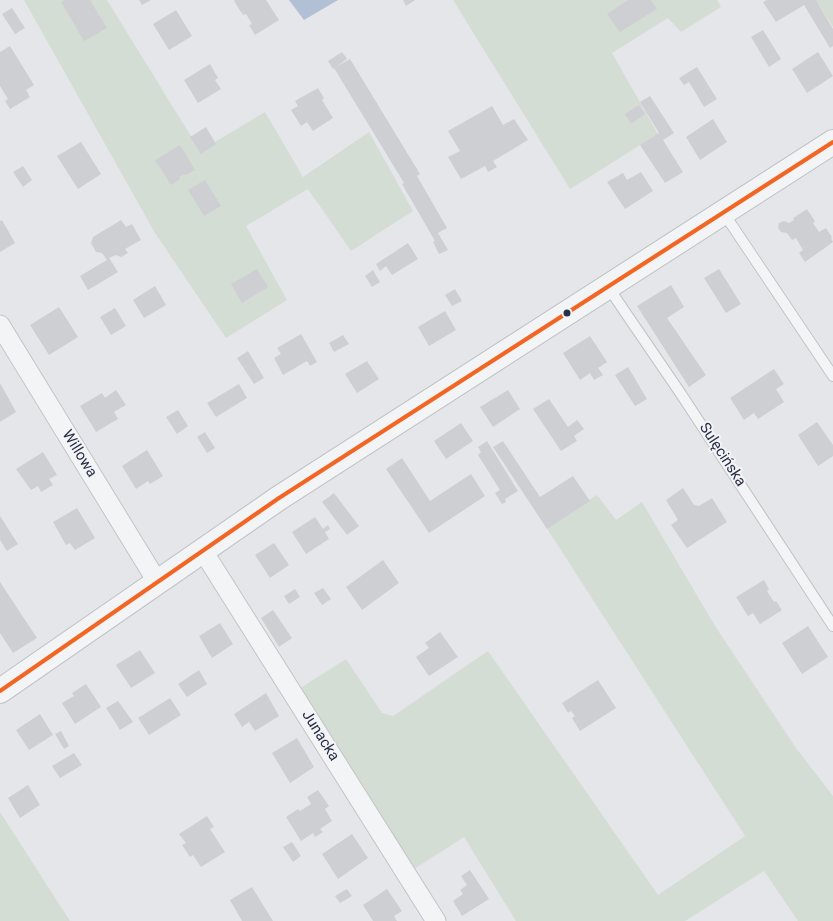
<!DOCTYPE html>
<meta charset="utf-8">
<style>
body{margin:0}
canvas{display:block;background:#e4e6e9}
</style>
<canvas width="833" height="921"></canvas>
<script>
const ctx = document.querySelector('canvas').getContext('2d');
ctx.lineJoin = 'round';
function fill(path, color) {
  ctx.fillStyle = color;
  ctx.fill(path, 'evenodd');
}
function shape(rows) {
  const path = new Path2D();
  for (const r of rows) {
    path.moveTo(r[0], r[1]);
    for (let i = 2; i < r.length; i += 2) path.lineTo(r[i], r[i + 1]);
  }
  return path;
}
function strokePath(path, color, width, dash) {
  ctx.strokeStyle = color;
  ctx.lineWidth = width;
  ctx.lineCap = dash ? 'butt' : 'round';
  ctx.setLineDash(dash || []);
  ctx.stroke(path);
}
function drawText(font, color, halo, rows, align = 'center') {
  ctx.font = font + ' Roboto,sans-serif';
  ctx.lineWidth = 4;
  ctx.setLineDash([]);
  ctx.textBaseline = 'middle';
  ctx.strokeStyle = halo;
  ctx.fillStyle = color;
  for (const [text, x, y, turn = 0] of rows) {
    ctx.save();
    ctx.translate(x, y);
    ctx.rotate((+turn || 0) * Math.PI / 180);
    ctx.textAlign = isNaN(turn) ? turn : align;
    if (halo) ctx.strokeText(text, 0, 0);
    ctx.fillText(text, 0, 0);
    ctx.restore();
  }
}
fill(shape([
 [24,0,107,0,200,151,265,112,303,177,369,132,413,211,351,251,308,189,246,226,287,300,226,338,155,233],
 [453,0,717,0,721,7,681,32,668,18,612,53,658,134,570,189],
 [816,0,833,0,833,27],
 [597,495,616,520,642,502,715,626,796,748,833,796,833,921,798,921,764,871,685,921,516,921,464,837,408,873,299,689,346,659,382,713,393,716,488,651,658,895,745,836,546,527],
 [0,812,70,921,0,921]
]), '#d4ddd4');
fill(shape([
 [289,0,338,0,304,20]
]), '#b2c0d5');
fill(shape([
 [65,0,90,0,107,28,84,41,61,2],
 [139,0,151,0,142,5],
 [235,0,266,0,279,20,255,35,249,25,252,24,246,14,243,15,234,1],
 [403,0,415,0,406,6],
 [628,0,651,0,657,9,620,32,607,14],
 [767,0,816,0,833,29,833,46,830,48,804,5,776,22,763,2],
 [12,8,25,28,15,34,2,14],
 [176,10,192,36,169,50,153,24],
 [763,30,781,59,769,67,751,37],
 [10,46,34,85,26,90,30,97,10,109,5,101,8,99,0,86,0,52],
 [342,52,347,59,333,69,328,61],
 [818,52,833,76,807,93,792,69],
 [350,59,420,174,417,176,447,228,438,233,448,250,439,254,433,242,435,241,402,184,404,183,334,68],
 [210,64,218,78,215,80,221,89,198,103,184,80],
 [697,67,717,99,704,107,689,82,684,85,679,78],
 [318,88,324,98,322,100,333,118,313,131,307,122,301,126,291,110,298,106,295,101],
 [650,96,674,133,663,140,683,172,665,183,640,145,659,133,640,102],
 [639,105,645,114,631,124,625,114],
 [492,106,503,125,514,119,528,140,493,161,497,167,488,172,485,166,461,179,448,157,460,151,448,131],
 [713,119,727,142,700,160,686,137],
 [206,127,216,144,201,154,190,137],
 [81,142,101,174,78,189,57,156],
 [180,145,195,170,186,175,185,174,179,177,180,179,171,185,155,160],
 [23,166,32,180,23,187,13,172],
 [641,172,653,191,625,209,607,182,623,173,627,180],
 [205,180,221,206,204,216,188,190],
 [807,209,815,221,813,223,819,232,826,228,832,237,831,238,833,242,805,262,799,253,803,250,796,238,792,240,787,233,781,232,778,228,779,223,784,221,789,223,794,220,793,218],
 [2,220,15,243,0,252,0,221],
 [121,220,126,227,132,224,141,240,125,249,128,253,121,257,116,255,109,258,118,272,88,290,80,276,107,260,102,253,96,252,91,243,93,237],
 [408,243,418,259,392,275,386,266,380,271,376,264],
 [257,269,268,287,242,303,231,284],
 [719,269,741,304,726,313,704,278],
 [373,270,380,282,372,287,365,276],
 [671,285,684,307,667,318,706,375,689,387,637,306],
 [155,286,166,305,144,318,133,300],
 [455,289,462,301,452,306,445,295],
 [59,307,78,337,49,355,30,325],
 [115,308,126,326,111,335,100,317],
 [445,311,456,330,429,346,418,327],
 [301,334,317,362,310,366,307,361,283,375,274,358,281,354,277,348],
 [343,335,349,344,334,352,329,343],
 [590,336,607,362,598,368,603,375,594,380,590,373,580,380,563,353],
 [248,351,264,378,254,384,237,358],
 [367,361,379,379,357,393,345,374],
 [628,367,647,399,635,406,615,375],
 [774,369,784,384,776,389,784,402,758,419,754,413,744,420,730,398],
 [0,383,16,412,0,422],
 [239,384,247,398,216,417,207,403],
 [116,390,126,405,114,412,118,419,96,432,80,406,102,393,105,398],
 [508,390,520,409,493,427,480,407],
 [549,399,568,427,577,420,584,429,574,436,577,441,561,451,533,409],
 [178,410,188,426,177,434,166,417],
 [817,422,833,445,833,456,818,466,798,435],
 [461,423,473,441,446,459,434,441],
 [205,432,215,448,207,453,197,437],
 [487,441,518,491,505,499,506,502,502,504,495,493,500,490,478,455,481,452,478,447],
 [503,441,540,497,573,476,590,501,547,529,493,447],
 [147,450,163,476,150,484,148,481,136,489,122,466],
 [43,452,57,475,49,479,53,485,41,492,38,486,31,490,16,469],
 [402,458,430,501,471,474,485,496,429,533,386,469],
 [683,488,694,505,699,506,712,498,727,522,687,548,671,525,678,520,666,500],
 [334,493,359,526,347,535,322,502],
 [77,508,95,538,75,550,70,543,66,545,53,522],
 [0,516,18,544,7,551,0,540],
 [315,517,323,529,328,525,330,529,325,532,329,539,306,554,292,532],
 [274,543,289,565,270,578,255,555],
 [383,560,399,583,362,610,346,587],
 [764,580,769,589,767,591,774,602,776,601,782,610,760,624,753,613,748,616,736,597],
 [0,582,37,638,13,653,0,633],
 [323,588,331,599,322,605,314,593],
 [295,589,300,597,289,604,284,596],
 [273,610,292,638,279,647,261,618],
 [220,623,233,644,212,658,199,636],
 [808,626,828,657,802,674,782,643],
 [440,632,458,657,429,676,416,657,429,648,425,643],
 [140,650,155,673,131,688,116,665],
 [199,670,207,684,187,697,178,684],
 [598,680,616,708,580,731,572,718,575,716,571,711,568,713,562,703],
 [86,684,101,707,75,724,62,703,74,696,72,693],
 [266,693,279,716,255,731,249,722,242,727,234,714],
 [170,698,181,715,149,735,138,718],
 [118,701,133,722,120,730,106,708],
 [40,714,53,735,29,750,16,730],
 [61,731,69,746,64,749,55,734],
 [297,738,314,767,290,783,272,753],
 [74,753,82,765,60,778,52,766],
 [28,785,40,805,20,818,8,798],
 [318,790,329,806,325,809,332,821,320,829,323,832,315,837,313,833,301,841,286,817,298,809,300,811,311,804,307,797],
 [207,816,214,827,210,829,225,852,201,867,193,855,190,857,182,845,186,843,179,834],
 [352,834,368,858,338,879,322,854],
 [292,842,301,856,293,862,283,847],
 [470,870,489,899,462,916,453,901,463,894,460,890,467,885,461,876],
 [252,887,273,921,242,921,230,900],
 [347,889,352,896,340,903,335,896],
 [387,889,402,911,394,916,397,921,373,921,363,905]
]), '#cecfd3');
const service = shape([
 [723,212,833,376],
 [608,287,681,394,833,626]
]);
const minor = shape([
 [0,325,158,583],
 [203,551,436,921]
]);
const tertiary = shape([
 [0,691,279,498,833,142]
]);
strokePath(service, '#c2c4c7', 12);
strokePath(minor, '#c2c4c7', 21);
strokePath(tertiary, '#c2c4c7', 26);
strokePath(service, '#f3f4f6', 10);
strokePath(minor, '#f3f4f6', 19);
strokePath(tertiary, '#f3f4f6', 24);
strokePath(shape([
 [0,691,279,498,833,142]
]), '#f26522', 4);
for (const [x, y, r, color] of [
 [567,313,4.5,"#293044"]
]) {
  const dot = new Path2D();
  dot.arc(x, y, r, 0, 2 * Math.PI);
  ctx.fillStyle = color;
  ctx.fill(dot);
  strokePath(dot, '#f2f4f8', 2);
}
drawText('15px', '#293044', '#f2f4f8', [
 ["Willowa",79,454,58],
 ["Sulęcińska",722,455,57],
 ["Junacka",320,736,58]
]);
</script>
